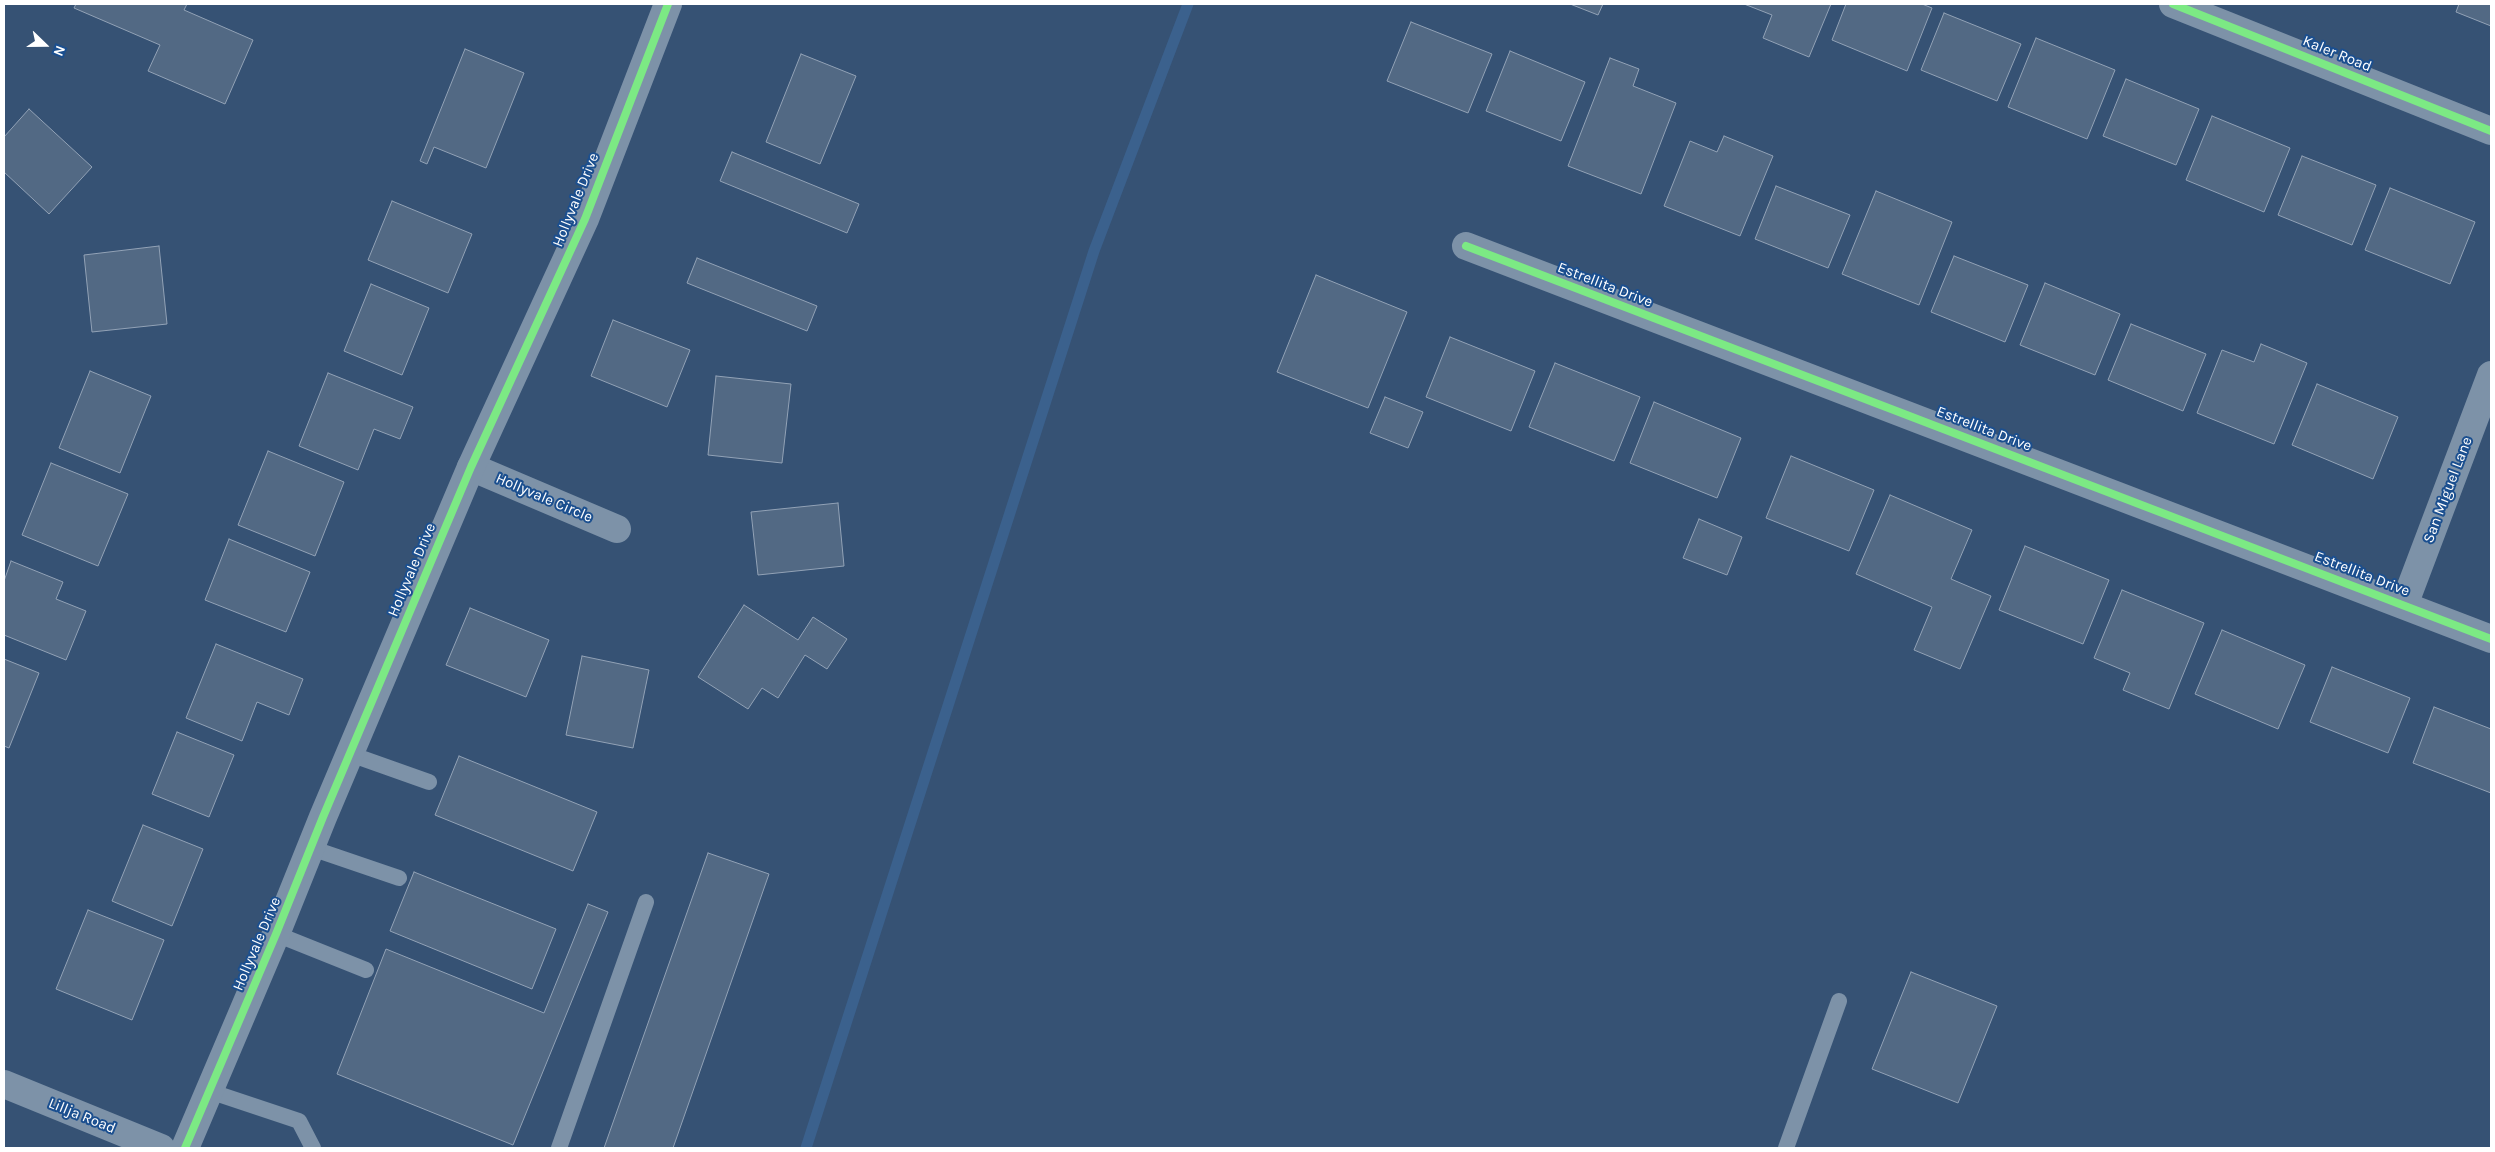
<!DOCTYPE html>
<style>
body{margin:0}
#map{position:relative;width:2495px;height:1152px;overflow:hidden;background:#365274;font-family:Karla,sans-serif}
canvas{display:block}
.frame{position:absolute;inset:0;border:5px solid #fff;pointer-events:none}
.north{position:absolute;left:20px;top:20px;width:50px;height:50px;-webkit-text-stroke:4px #1b4f8f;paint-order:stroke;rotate:112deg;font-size:14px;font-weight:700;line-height:20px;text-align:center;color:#fff}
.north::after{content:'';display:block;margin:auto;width:18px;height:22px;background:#fff;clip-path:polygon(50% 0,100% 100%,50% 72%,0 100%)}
</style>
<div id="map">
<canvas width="2495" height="1152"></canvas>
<div class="frame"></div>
<div class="north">N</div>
</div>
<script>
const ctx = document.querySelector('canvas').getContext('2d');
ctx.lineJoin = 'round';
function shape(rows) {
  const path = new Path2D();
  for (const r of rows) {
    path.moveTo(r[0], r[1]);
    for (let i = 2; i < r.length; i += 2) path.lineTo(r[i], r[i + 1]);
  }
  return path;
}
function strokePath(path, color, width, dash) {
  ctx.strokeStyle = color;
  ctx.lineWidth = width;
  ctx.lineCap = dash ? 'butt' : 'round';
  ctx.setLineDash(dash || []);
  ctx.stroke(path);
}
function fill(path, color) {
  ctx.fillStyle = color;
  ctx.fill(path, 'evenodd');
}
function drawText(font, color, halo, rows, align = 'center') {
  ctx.font = font + ' Karla,sans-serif';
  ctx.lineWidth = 4;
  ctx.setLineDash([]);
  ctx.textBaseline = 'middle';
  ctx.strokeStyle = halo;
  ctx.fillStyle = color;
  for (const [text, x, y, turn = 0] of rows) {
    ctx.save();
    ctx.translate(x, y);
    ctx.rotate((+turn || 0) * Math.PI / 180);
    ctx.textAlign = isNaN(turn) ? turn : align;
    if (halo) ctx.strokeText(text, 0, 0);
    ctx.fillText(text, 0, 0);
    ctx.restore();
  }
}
strokePath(shape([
 [806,1148,1094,251,1188,4]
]), '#3b618d', 11);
const building = shape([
 [76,4,187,4,184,10,253,40,225,104,148,71,160,45,74,8,76,4],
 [1570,4,1603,4,1598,15,1570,4],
 [1744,4,1831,4,1809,57,1763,38,1772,15,1744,4],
 [1846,4,1922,4,1932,8,1907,71,1832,40,1846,4],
 [2459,4,2491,4,2491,26,2456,12,2459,4],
 [1944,13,2021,44,1997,101,1921,70,1944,13],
 [1411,22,1492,54,1468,113,1387,81,1411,22],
 [2036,38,2115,70,2087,139,2008,107,2036,38],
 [465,49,524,73,486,168,434,147,427,164,420,161,465,49],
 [1510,51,1585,82,1561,141,1486,111,1510,51],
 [801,54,856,76,820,164,766,142,801,54],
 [1610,58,1639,69,1633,86,1676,103,1641,194,1568,166,1610,58],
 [2126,79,2199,109,2176,165,2103,136,2126,79],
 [29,109,92,167,49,214,4,172,4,137,29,109],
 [2212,116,2290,148,2264,212,2186,180,2212,116],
 [1724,136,1773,156,1740,236,1664,206,1690,141,1717,152,1724,136],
 [732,152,859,204,847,233,720,181,732,152],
 [2302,156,2376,185,2352,245,2278,215,2302,156],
 [1776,186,1850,215,1828,268,1755,239,1776,186],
 [2390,188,2475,222,2450,284,2365,250,2390,188],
 [1876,191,1952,222,1919,305,1842,274,1876,191],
 [392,201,472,234,448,293,368,260,392,201],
 [159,246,167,324,92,332,84,255,159,246],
 [1954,256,2028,285,2005,342,1931,312,1954,256],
 [697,258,817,306,807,331,687,283,697,258],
 [1316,275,1407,312,1368,408,1277,372,1316,275],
 [2045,283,2120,314,2095,375,2020,345,2045,283],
 [371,284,429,308,402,375,344,351,371,284],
 [613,320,690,350,667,407,591,376,613,320],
 [2131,324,2206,354,2183,411,2108,380,2131,324],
 [1450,337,1535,371,1511,431,1426,397,1450,337],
 [2261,344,2307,363,2274,444,2197,413,2222,350,2254,362,2261,344],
 [1555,363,1640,397,1614,461,1529,427,1555,363],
 [90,371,151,396,120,473,59,448,90,371],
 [328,373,413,407,400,439,374,429,358,470,299,446,328,373],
 [716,376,791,384,782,463,708,455,716,376],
 [2317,384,2398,417,2373,479,2292,445,2317,384],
 [1385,397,1423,412,1408,448,1370,433,1385,397],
 [1654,402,1741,438,1717,498,1630,463,1654,402],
 [268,451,344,482,315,556,238,525,268,451],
 [1791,456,1874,490,1849,551,1766,518,1791,456],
 [51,463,128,494,98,566,22,535,51,463],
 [1890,495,1972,530,1951,579,1991,596,1960,669,1914,650,1932,607,1856,574,1890,495],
 [838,503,844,566,758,575,751,512,838,503],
 [1699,519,1742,537,1727,575,1683,558,1699,519],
 [229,539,310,572,286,632,205,600,229,539],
 [2025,546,2109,580,2083,644,1999,610,2025,546],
 [11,561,63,582,56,599,86,611,66,660,4,635,4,581,11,561],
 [2122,590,2204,623,2169,709,2123,690,2130,673,2094,658,2122,590],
 [744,605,798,640,813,617,847,639,827,669,805,655,778,698,762,688,748,709,698,677,744,605],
 [470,608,549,640,526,697,446,665,470,608],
 [2222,630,2305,665,2278,729,2195,694,2222,630],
 [216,644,303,679,289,715,257,702,242,741,186,718,216,644],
 [582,656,649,670,633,748,566,735,582,656],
 [4,659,39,673,9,748,4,746,4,659],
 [2332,667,2410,698,2388,753,2310,722,2332,667],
 [2434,707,2491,729,2491,793,2413,763,2434,707],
 [177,732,234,755,209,817,152,794,177,732],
 [459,756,597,812,573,871,435,815,459,756],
 [143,825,203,849,172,926,112,901,143,825],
 [708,853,769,874,673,1148,604,1148,708,853],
 [414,872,556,929,532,989,390,931,414,872],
 [588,904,608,912,513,1145,337,1074,386,949,544,1013,588,904],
 [88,910,164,940,132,1020,56,989,88,910],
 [1911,972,1997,1006,1958,1103,1872,1069,1911,972]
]);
fill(building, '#526984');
strokePath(building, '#92a2b6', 1);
strokePath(shape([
 [350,754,429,782],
 [311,848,399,878],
 [276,934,366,970],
 [209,1091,299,1121,313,1148],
 [559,1148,646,902],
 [1786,1148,1839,1001]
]), '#7d92a8', 16);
strokePath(shape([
 [2173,4,2491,131],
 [1466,246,2491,639],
 [471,467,617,529],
 [2404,605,2491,375]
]), '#7d92a8', 28);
strokePath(shape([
 [4,1084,161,1148],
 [185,1148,276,934,323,817,471,467,585,219,668,4]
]), '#7d92a8', 28);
strokePath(shape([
 [2173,4,2491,131],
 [1466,246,2491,639],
 [185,1148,276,934,323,817,471,467,585,219,668,4]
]), '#7ce984', 8);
drawText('15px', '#fff', '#1b4f8f', [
 ["Kaler Road",2337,54,22],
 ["Hollyvale Drive",576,200,-68],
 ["Estrellita Drive",1605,285,21],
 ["Estrellita Drive",1984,429,21],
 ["San Miguel Lane",2448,490,-69],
 ["Hollyvale Circle",544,498,23],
 ["Hollyvale Drive",412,570,-67],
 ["Estrellita Drive",2362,574,21],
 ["Hollyvale Drive",257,944,-67],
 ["Lillja Road",82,1116,22]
]);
</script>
